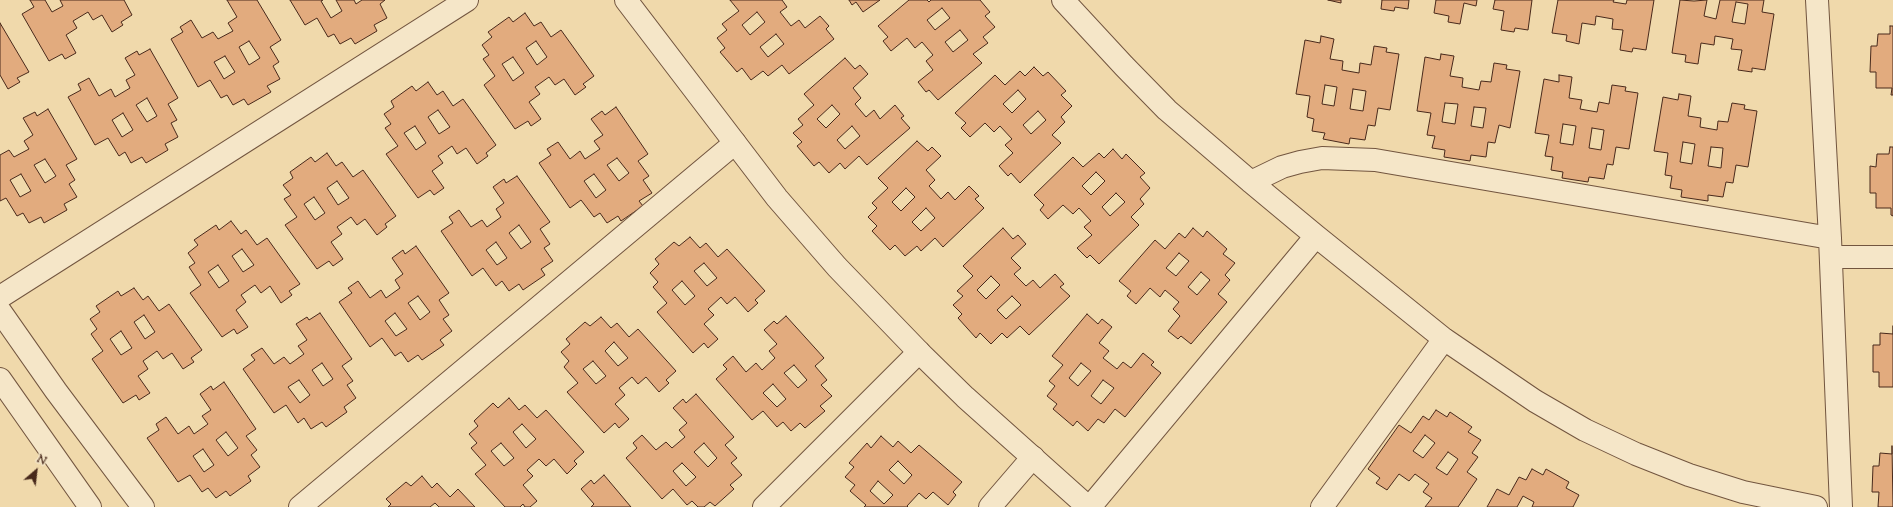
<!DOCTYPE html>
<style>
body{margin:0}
#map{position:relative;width:1893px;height:507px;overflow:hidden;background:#f0d9ab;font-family:"Sorts Mill Goudy",serif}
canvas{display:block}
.north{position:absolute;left:16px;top:451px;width:40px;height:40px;-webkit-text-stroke:3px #f5e6c8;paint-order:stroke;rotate:28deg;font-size:11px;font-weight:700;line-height:16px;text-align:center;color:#48291b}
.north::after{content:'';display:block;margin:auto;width:14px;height:18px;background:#48291b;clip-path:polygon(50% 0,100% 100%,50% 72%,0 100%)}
</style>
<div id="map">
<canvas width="1893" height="507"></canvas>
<div class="north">N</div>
</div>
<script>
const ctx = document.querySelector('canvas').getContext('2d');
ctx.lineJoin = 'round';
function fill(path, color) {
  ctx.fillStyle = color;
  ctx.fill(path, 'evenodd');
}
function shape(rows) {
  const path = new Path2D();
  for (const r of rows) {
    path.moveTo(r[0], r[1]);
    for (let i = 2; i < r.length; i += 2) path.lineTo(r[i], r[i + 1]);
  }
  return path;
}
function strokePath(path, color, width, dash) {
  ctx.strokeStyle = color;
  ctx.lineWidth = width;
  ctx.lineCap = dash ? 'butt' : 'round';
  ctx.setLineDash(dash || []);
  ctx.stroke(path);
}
const building = shape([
 [30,0,45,0,52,12,63,6,60,0,124,0,132,15,121,22,123,25,112,32,102,15,93,20,88,12,73,21,77,28,66,35,76,53,65,59,62,54,49,61,22,14,34,7,30,0],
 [227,0,257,0,281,40,270,47,279,62,273,66,280,79,267,86,271,92,248,105,244,99,233,105,227,95,221,98,210,80,198,87,171,39,183,32,180,27,191,20,202,38,213,32,218,39,233,31,228,23,237,17,227,0],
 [249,41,260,58,249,65,239,47,249,41],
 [225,56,235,72,224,79,214,62,225,56],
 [290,0,323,0,321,1,331,18,342,11,336,0,354,0,356,4,362,0,385,0,380,4,387,18,374,25,377,31,355,44,351,38,340,44,334,34,328,37,317,18,305,25,290,0],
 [730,0,782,0,787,7,780,12,791,26,799,20,805,28,820,16,829,26,826,29,834,39,789,74,782,65,768,76,763,71,751,80,742,68,737,72,720,52,725,48,717,38,727,30,722,24,739,11,730,0],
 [757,12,765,22,750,35,742,25,757,12],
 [776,34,784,44,768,57,760,47,776,34],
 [849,0,880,0,863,12,856,2,852,5,849,0],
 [909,0,927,0,929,2,931,0,980,0,990,12,985,16,995,27,983,37,988,43,973,54,982,63,938,100,929,90,926,92,918,82,933,70,926,61,933,55,922,42,915,48,907,38,891,51,883,41,888,37,878,26,909,0],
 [942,8,950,18,935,30,927,20,942,8],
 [960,30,968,40,953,52,945,42,960,30],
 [1328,0,1341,0,1341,3,1328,0],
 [1382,0,1409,0,1408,9,1395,7,1394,11,1381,9,1382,0],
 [1436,0,1477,0,1476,6,1464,3,1460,24,1448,22,1449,16,1434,13,1436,0],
 [1495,0,1532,0,1528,30,1515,28,1514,32,1501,30,1504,11,1493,9,1495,0],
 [1558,0,1614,0,1613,2,1626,4,1627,0,1654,0,1646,50,1633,48,1632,52,1620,50,1623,30,1612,29,1613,19,1596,16,1595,25,1582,23,1579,44,1566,41,1567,35,1552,33,1558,0],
 [1680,0,1694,1,1707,0,1704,16,1716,19,1720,0,1764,0,1762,12,1774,14,1765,70,1752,68,1752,72,1738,70,1742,50,1731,49,1733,39,1715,36,1714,45,1701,43,1698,64,1685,62,1686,55,1672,53,1680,0],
 [1736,2,1748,4,1745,24,1732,22,1736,2],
 [525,13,534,26,541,22,551,37,561,30,594,76,583,84,586,87,575,95,564,79,555,85,549,77,535,87,540,94,529,102,541,119,531,126,528,121,515,129,484,85,495,76,483,59,489,55,482,45,492,37,488,32,509,17,513,22,525,13],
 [536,41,547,57,537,65,526,48,536,41],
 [513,57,524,73,513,81,502,64,513,57],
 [0,23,29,72,17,78,20,82,8,89,0,75,0,23],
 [1890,26,1893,26,1893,95,1891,95,1892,88,1876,88,1876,72,1870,72,1871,46,1877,46,1878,34,1890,34,1890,26],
 [1321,36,1334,39,1330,59,1343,61,1342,70,1359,73,1360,63,1371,65,1374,46,1387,48,1386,52,1399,54,1390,110,1378,108,1375,126,1368,125,1365,140,1350,138,1349,144,1323,139,1325,133,1312,131,1314,119,1307,117,1310,96,1296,94,1305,40,1320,43,1321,36],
 [1325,85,1337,87,1334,106,1322,104,1325,85],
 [1353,89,1366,91,1363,111,1350,109,1353,89],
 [150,49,178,98,168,104,177,120,171,123,178,137,165,144,168,150,146,163,142,157,131,163,125,152,119,156,108,138,95,145,68,97,81,90,78,84,89,78,99,96,111,89,115,97,130,88,126,80,135,75,125,58,137,51,139,55,150,49],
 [147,98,157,116,147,122,136,105,147,98],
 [123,113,133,130,122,137,112,120,123,113],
 [1441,54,1454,56,1450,76,1463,78,1462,87,1479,90,1481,81,1491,82,1494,63,1507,65,1506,69,1520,71,1510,128,1499,125,1495,143,1488,142,1486,157,1471,155,1470,161,1444,157,1445,150,1432,148,1435,136,1427,135,1431,113,1417,111,1425,57,1440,60,1441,54],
 [1445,103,1458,104,1455,124,1442,122,1445,103],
 [1474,107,1486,108,1483,128,1471,126,1474,107],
 [845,58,855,69,860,65,868,74,853,88,861,98,855,104,866,117,874,110,880,119,895,105,904,116,901,118,910,128,867,165,859,156,845,169,840,163,829,173,819,162,814,166,797,146,802,142,793,133,803,125,798,119,814,105,804,94,845,58],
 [832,105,840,114,826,128,817,119,832,105],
 [852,126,860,136,845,149,837,140,852,126],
 [1034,67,1043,76,1048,72,1066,91,1061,95,1072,106,1061,117,1065,122,1052,135,1061,143,1020,183,1011,173,1008,176,999,166,1013,153,1005,145,1012,139,1000,126,994,132,985,123,970,137,961,128,966,123,955,113,995,75,1005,85,1020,71,1025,76,1034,67],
 [1018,90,1026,99,1012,113,1003,104,1018,90],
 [1038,111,1046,120,1031,134,1023,125,1038,111],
 [1559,75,1572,77,1569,98,1582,100,1580,109,1597,112,1599,102,1609,104,1612,85,1626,87,1625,91,1638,93,1629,149,1616,147,1613,165,1607,164,1604,179,1589,177,1588,182,1562,178,1563,172,1551,170,1553,157,1545,156,1549,135,1535,133,1544,79,1559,82,1559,75],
 [1563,124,1576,126,1573,145,1560,143,1563,124],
 [1592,128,1604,130,1601,150,1589,148,1592,128],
 [428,82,437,95,443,91,453,106,463,99,496,145,486,153,488,156,477,164,466,148,457,154,452,146,438,156,443,163,432,171,444,188,434,195,430,190,418,198,386,154,398,146,385,128,391,124,384,114,394,107,391,101,412,86,416,91,428,82],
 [438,110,450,127,439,134,428,117,438,110],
 [415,126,426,143,416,150,404,133,415,126],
 [1679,94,1691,96,1688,116,1701,118,1700,127,1717,130,1718,121,1728,122,1732,103,1745,105,1744,109,1757,111,1748,167,1736,165,1733,183,1726,182,1723,197,1708,195,1708,201,1681,197,1682,190,1670,188,1672,176,1665,175,1668,153,1654,151,1663,97,1678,100,1679,94],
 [1683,142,1695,144,1692,164,1680,162,1683,142],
 [1711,147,1723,148,1721,168,1708,166,1711,147],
 [616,107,648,154,638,161,649,176,643,180,652,193,639,201,643,206,621,221,618,216,607,223,600,213,594,217,581,200,570,208,539,163,551,155,547,149,558,142,570,159,580,151,585,159,600,149,594,141,603,135,591,119,602,111,605,115,616,107],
 [617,158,629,173,619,181,607,165,617,158],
 [594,174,606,190,596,198,584,181,594,174],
 [48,109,77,159,66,165,75,180,69,184,77,197,64,204,67,210,44,223,41,217,29,223,23,213,17,216,6,198,0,201,0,155,9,150,14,157,29,149,24,141,33,135,23,118,35,112,37,116,48,109],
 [45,159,56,176,45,183,34,165,45,159],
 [21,174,31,191,20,197,10,180,21,174],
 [917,141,928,151,932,147,941,156,926,170,935,180,929,186,941,199,948,192,955,200,969,186,979,196,975,199,984,208,943,247,935,238,921,251,917,246,905,256,895,245,890,250,872,231,877,226,868,217,877,208,872,203,888,188,878,178,917,141],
 [906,188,915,197,901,211,892,202,906,188],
 [926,208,935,218,921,231,912,222,926,208],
 [1890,147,1893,147,1893,216,1891,215,1891,208,1876,208,1876,193,1870,193,1870,166,1876,167,1877,154,1889,154,1890,147],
 [1113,149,1122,159,1126,154,1145,173,1140,177,1150,188,1140,199,1144,204,1131,217,1139,225,1099,264,1090,255,1087,258,1077,248,1092,235,1084,227,1091,221,1079,208,1073,214,1063,205,1048,219,1040,210,1044,205,1034,195,1073,157,1083,167,1099,153,1104,158,1113,149],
 [1096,172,1105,181,1091,195,1082,186,1096,172],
 [1116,193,1125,202,1110,216,1102,207,1116,193],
 [327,153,336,166,342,162,353,177,363,170,396,216,385,224,387,227,377,235,365,219,357,225,351,217,337,227,342,234,331,242,343,259,333,266,329,261,317,269,285,225,297,217,284,199,291,195,283,185,293,178,290,172,311,157,315,162,327,153],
 [337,181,349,198,338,205,327,188,337,181],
 [314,197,325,213,315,220,304,204,314,197],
 [517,176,550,222,540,229,550,244,544,248,553,261,541,269,545,275,523,290,519,284,509,291,502,281,496,286,483,268,472,276,441,231,453,223,449,217,459,210,471,227,482,220,487,227,501,217,496,209,504,203,493,187,504,179,506,183,517,176],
 [519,225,531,242,521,249,509,233,519,225],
 [496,242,507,258,497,265,486,250,496,242],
 [231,221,241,234,246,230,257,245,267,238,300,284,289,291,292,295,281,303,270,286,261,293,255,285,241,295,246,302,236,310,248,327,237,334,234,329,222,337,190,293,201,285,189,267,195,263,188,253,198,245,194,240,216,225,219,230,231,221],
 [242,249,254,265,243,272,232,256,242,249],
 [218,265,229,281,219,288,208,272,218,265],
 [1003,228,1013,239,1018,235,1026,244,1011,258,1021,268,1014,274,1026,286,1033,280,1040,288,1055,274,1064,284,1060,287,1070,296,1029,335,1020,326,1007,338,1002,333,991,344,980,333,976,338,958,318,962,314,953,305,963,296,957,291,973,276,963,266,1003,228],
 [991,276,1000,285,986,299,977,290,991,276],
 [1012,296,1021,305,1006,319,997,310,1012,296],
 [1193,228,1203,237,1207,231,1227,249,1223,254,1235,263,1225,275,1230,280,1218,294,1227,302,1191,344,1181,336,1178,339,1168,331,1180,316,1173,309,1179,302,1165,290,1160,297,1150,288,1136,304,1127,296,1131,291,1119,281,1155,240,1165,249,1179,233,1185,238,1193,228],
 [1179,253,1189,261,1176,276,1166,268,1179,253],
 [1201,272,1210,280,1197,295,1188,287,1201,272],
 [690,237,700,248,706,243,718,257,727,249,765,291,755,300,758,303,748,312,735,297,727,304,721,297,708,309,714,315,704,324,718,339,708,348,704,343,693,353,657,312,667,303,653,287,658,282,650,273,659,264,655,259,674,242,679,246,690,237],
 [704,263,717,278,707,286,694,271,704,263],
 [682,281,695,296,685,305,672,290,682,281],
 [416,246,449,293,439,300,449,315,443,319,452,331,440,340,444,345,422,360,418,355,408,362,401,352,395,356,382,338,370,347,339,302,352,293,348,288,358,281,370,298,381,290,386,298,400,288,395,280,403,274,392,258,403,250,405,254,416,246],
 [418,296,430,312,420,320,408,303,418,296],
 [395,313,407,329,396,336,385,321,395,313],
 [134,288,143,300,148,296,159,311,169,304,202,350,191,358,194,362,183,369,172,353,163,359,157,351,143,361,148,369,138,376,150,393,139,400,136,395,123,403,92,359,103,351,91,334,97,329,90,319,100,312,96,306,118,291,121,296,134,288],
 [144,315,155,332,145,339,134,322,144,315],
 [121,331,132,348,121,355,110,339,121,331],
 [320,313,352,359,342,366,353,381,347,385,356,398,344,407,347,412,326,427,322,422,311,429,304,418,298,423,286,405,274,413,243,369,255,360,251,355,262,348,274,364,284,357,290,364,304,354,298,346,307,340,296,324,307,317,309,320,320,313],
 [322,363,333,379,323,386,312,370,322,363],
 [299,380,310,395,300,403,288,387,299,380],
 [1087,314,1098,324,1102,319,1112,327,1099,343,1109,351,1103,358,1117,369,1123,362,1131,368,1143,353,1154,362,1151,365,1161,373,1125,417,1115,409,1104,423,1098,419,1088,431,1077,421,1073,426,1053,409,1057,404,1047,396,1055,386,1049,381,1063,365,1052,356,1087,314],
 [1081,363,1091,371,1078,386,1069,378,1081,363],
 [1103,380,1114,388,1101,404,1091,396,1103,380],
 [786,316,824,358,815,366,827,380,821,385,832,396,820,406,825,411,805,428,800,423,791,431,783,422,777,427,763,411,752,420,716,379,727,369,723,365,733,356,746,372,756,363,762,370,775,358,769,351,777,344,764,330,774,321,777,324,786,316],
 [794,365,807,380,798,388,784,373,794,365],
 [773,384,786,399,777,407,763,393,773,384],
 [601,317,611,328,617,323,629,337,638,329,676,371,666,380,669,383,659,392,646,377,638,384,632,377,619,388,625,395,615,404,629,419,619,428,615,423,604,433,567,392,578,383,564,367,569,361,561,352,570,344,566,339,585,322,590,326,601,317],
 [614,342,628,358,618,366,605,351,614,342],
 [593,361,606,376,596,384,583,369,593,361],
 [1893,326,1893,387,1879,387,1879,372,1873,372,1873,345,1880,345,1880,333,1893,334,1893,326],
 [224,382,256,429,246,436,257,450,251,455,260,467,248,476,251,481,230,496,226,491,216,498,208,488,202,492,190,475,178,482,147,438,159,430,156,424,166,417,178,434,189,426,194,434,208,424,202,416,211,410,200,394,211,386,213,390,224,382],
 [226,432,238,448,228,456,216,440,226,432],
 [203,449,214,465,204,472,193,456,203,449],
 [696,394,734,437,725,445,737,458,731,463,742,475,730,485,734,489,715,506,710,502,704,507,698,507,692,501,687,505,673,489,662,499,626,458,637,448,633,443,642,435,656,450,666,442,672,448,685,437,679,430,687,423,673,408,683,399,686,403,696,394],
 [704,443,717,458,708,467,694,452,704,443],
 [682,463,696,477,686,486,673,471,682,463],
 [509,398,519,410,525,405,537,418,546,410,584,452,574,461,577,464,567,474,554,459,546,466,539,459,527,470,533,476,523,485,537,501,530,507,525,507,523,504,520,507,505,507,475,474,486,465,471,448,477,443,469,434,478,426,474,421,493,403,498,408,509,398],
 [522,424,536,439,526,448,513,432,522,424],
 [501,443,514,458,504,466,491,451,501,443],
 [1436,410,1447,417,1450,412,1472,427,1468,432,1481,440,1472,453,1478,457,1467,472,1477,479,1458,507,1425,507,1432,498,1423,492,1429,484,1415,474,1409,481,1399,474,1387,490,1376,483,1380,478,1368,469,1399,425,1411,433,1423,416,1429,420,1436,410],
 [1425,435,1435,443,1423,458,1413,451,1425,435],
 [1448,452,1458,459,1447,475,1436,468,1448,452],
 [881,436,893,447,898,441,911,453,919,445,962,482,953,492,956,495,948,505,933,492,926,499,919,493,907,506,908,507,864,507,866,505,850,491,855,485,845,477,854,467,849,463,867,443,871,448,881,436],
 [898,461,912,475,904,484,889,470,898,461],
 [878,481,893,495,884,504,870,491,878,481],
 [1892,446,1893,507,1878,507,1879,492,1872,492,1873,466,1879,466,1880,453,1892,454,1892,446],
 [1532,469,1543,475,1546,469,1569,482,1566,488,1579,495,1573,507,1532,507,1534,502,1523,496,1517,507,1487,507,1497,489,1509,495,1519,477,1526,480,1532,469],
 [604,475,631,507,591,507,594,504,581,489,591,480,594,484,604,475],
 [422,476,432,488,437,483,450,497,458,489,475,507,439,507,435,503,430,507,388,507,391,504,386,499,406,482,411,486,422,476]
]);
fill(building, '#e2ab7e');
strokePath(building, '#48291b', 1);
const minor = shape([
 [1063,0,1124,66,1167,110,1251,182,1316,236,1444,339,1535,401,1585,430,1636,454,1689,475,1743,492,1816,507],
 [1817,0,1830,238,1841,507],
 [1251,182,1282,167,1300,162,1322,158,1375,160,1830,238],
 [1831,257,1893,257],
 [0,297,467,0],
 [300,507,735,143],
 [764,507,919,352],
 [990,507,1033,457],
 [1090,507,1316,236],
 [1322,507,1444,339]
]);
const tertiary = shape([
 [626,0,777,198,837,267,919,352,965,397,1088,507],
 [0,311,56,391,143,507],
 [0,379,90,507]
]);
strokePath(minor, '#72553f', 24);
strokePath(tertiary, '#72553f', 24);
strokePath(minor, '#f5e6c8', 22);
strokePath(tertiary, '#f5e6c8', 22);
</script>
